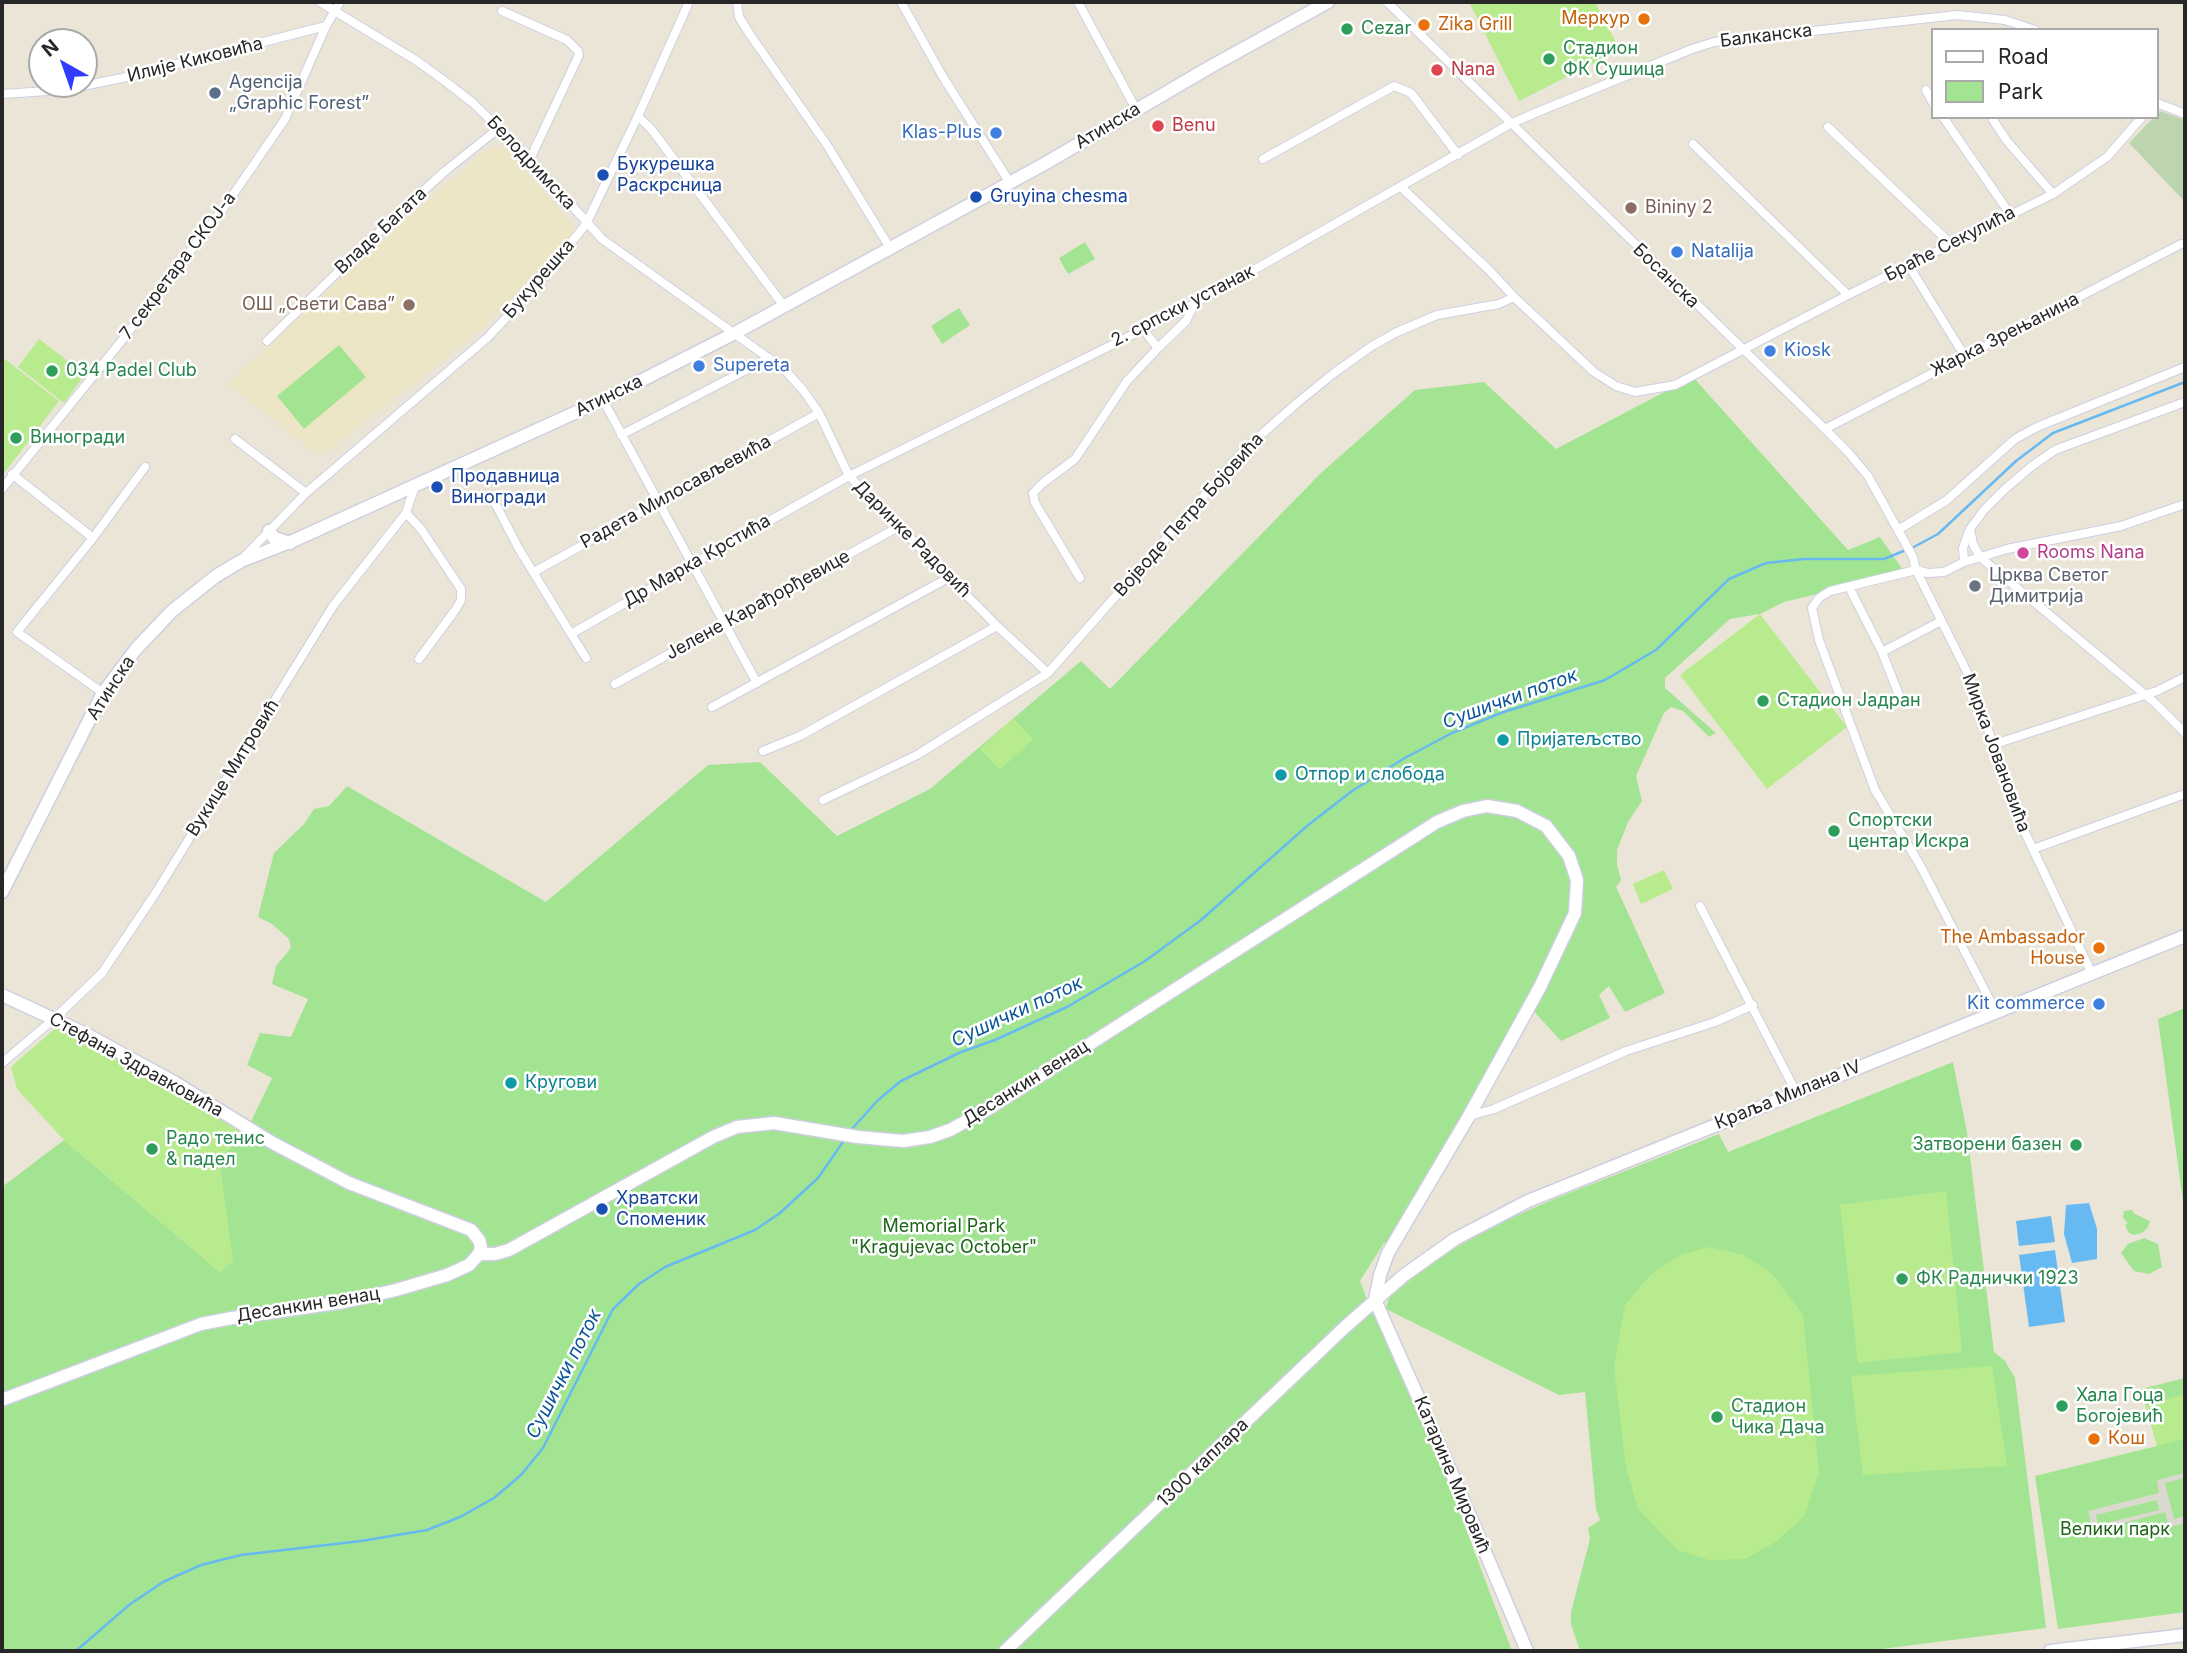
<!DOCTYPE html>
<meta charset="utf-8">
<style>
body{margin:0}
#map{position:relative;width:2187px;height:1653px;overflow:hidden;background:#ebe5d8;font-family:Inter,sans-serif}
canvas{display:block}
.frame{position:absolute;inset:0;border:4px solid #272727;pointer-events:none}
.legend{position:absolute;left:1931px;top:28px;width:228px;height:91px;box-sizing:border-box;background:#fff;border:2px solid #a9a9a9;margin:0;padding:9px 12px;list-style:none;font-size:21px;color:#272727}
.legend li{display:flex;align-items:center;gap:14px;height:35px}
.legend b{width:35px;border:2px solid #a9a9a9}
.north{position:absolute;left:28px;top:28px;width:70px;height:70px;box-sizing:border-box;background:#fff;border:2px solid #a9a9a9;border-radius:50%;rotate:320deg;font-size:19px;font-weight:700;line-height:28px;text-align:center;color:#272727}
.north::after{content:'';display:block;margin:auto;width:24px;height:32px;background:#313dfe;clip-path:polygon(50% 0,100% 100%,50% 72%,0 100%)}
</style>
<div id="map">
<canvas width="2187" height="1653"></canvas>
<div class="frame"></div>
<ul class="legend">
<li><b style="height:9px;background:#fff"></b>Road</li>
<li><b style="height:19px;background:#a3e492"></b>Park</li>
</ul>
<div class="north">N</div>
</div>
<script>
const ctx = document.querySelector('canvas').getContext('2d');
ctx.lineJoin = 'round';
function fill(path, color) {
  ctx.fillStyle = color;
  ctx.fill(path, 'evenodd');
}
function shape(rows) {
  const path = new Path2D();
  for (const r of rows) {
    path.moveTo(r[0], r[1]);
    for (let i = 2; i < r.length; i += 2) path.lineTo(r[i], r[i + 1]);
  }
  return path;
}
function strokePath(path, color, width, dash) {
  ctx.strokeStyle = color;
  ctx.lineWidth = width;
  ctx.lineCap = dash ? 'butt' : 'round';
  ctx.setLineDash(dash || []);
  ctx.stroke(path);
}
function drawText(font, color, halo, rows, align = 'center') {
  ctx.font = font + ' Inter,sans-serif';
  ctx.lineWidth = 5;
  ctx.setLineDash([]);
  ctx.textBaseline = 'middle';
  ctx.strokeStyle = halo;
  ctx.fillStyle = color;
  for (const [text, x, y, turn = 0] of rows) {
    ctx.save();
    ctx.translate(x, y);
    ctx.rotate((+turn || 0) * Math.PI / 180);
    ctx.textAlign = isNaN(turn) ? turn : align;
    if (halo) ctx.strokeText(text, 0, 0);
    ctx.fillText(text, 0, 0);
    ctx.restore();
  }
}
fill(shape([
 [495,146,504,147,577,229,481,330,320,457,228,384,357,263,484,151]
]), '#ede6c6');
fill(shape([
 [1085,242,1095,259,1068,274,1059,258],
 [959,308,970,325,942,344,931,326],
 [339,345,366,377,304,429,277,396],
 [1693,377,1848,550,1880,537,1905,573,1784,602,1760,614,1730,619,1665,678,1665,688,1716,733,1709,737,1683,711,1671,707,1664,713,1636,776,1642,801,1628,822,1617,850,1617,865,1621,880,1616,887,1665,993,1625,1012,1609,986,1599,995,1610,1018,1561,1041,1530,1007,1393,1242,1384,1243,1360,1281,1370,1307,1379,1299,1512,1651,2,1651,2,1187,64,1140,220,1272,232,1261,219,1159,246,1132,272,1078,247,1065,260,1033,291,1037,308,999,272,984,276,966,291,948,289,939,272,924,258,917,274,853,304,824,314,809,329,806,347,786,546,902,708,765,760,762,837,836,930,789,1081,661,1110,689,1321,473,1415,390,1484,382,1556,449],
 [2185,1008,2185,1216,2158,1019],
 [1953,1062,1967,1132,1994,1352,2005,1361,2015,1378,2046,1628,1866,1651,1580,1651,1571,1624,1571,1612,1590,1539,1588,1528,1600,1520,1596,1509,1585,1392,1559,1395,1386,1309,1389,1297,1434,1261,1492,1226,1559,1197,1719,1134,1728,1152],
 [2132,1210,2135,1214,2150,1221,2148,1227,2142,1233,2134,1235,2128,1232,2125,1225,2128,1223,2123,1218,2124,1211],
 [2144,1238,2158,1244,2162,1267,2149,1274,2134,1271,2121,1253,2128,1244],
 [2185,1378,2185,1612,2058,1629,2035,1476,2157,1446,2141,1389]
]), '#a3e492');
fill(shape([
 [2160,111,2185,120,2185,202,2129,143,2154,117,2157,117]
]), '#bcd5af');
fill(shape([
 [1469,2,1595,2,1620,50,1519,101],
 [39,339,85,374,64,403,18,367],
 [2,357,59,401,2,476],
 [1760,614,1847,727,1767,789,1680,675],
 [1013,718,1033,739,1000,770,980,749],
 [1664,870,1673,889,1641,904,1633,884],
 [60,1024,246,1132,219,1159,233,1261,220,1272,64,1140,17,1089,11,1067],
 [1946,1191,1962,1352,1858,1363,1840,1205],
 [1709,1247,1744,1255,1772,1274,1803,1315,1819,1473,1804,1516,1777,1541,1745,1559,1709,1560,1678,1550,1638,1509,1626,1467,1614,1367,1625,1305,1650,1275,1680,1255],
 [1992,1366,2007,1466,1863,1475,1851,1376],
 [2185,1394,2185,1439,2157,1446,2146,1405]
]), '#b7eb8d');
fill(shape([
 [2185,1473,2185,1478,2165,1483,2174,1519,2185,1516,2185,1523,2169,1527,2165,1512,2093,1531,2088,1511,2159,1493,2157,1480],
 [2157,1500,2159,1510,2098,1525,2096,1515]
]), '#dbd8cf');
fill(shape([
 [2089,1203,2097,1229,2097,1259,2072,1263,2064,1234,2066,1205],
 [2051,1216,2055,1242,2019,1246,2016,1221],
 [2055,1250,2065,1322,2029,1327,2019,1255]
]), '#67baf1');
strokePath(shape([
 [1912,548,1938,534,2016,461,2053,433,2185,382],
 [851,1130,878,1100,901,1081,961,1052,995,1040,1067,1007,1145,961,1201,920,1307,826,1352,791,1403,759,1452,733,1501,713,1605,680,1656,650,1729,579,1766,563,1804,559,1884,559,1906,550],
 [76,1651,129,1605,163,1582,201,1565,241,1555,361,1541,427,1530,460,1517,494,1498,521,1475,543,1448,613,1309,639,1284,665,1267,755,1230,780,1213,818,1178,845,1139]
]), '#67baf1', 2.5);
const street = shape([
 [320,2,417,61,446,82,473,103,530,159,602,239,784,369,803,390,819,413,849,476,997,626,1048,673],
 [737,2,739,17,751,36,827,145,890,248],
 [901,2,943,77,1010,183],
 [1078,2,1136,109],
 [1387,2,1825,429,1848,452,1868,476,1913,557,1916,570,1970,678,2021,824,2092,974],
 [502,11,567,40,578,51,579,55,530,159],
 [1926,90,1933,103],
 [2,94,63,90,122,78,326,26,340,2],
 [2157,103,2185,114],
 [638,116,652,130,784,306],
 [1943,117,2010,214],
 [1993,120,2007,141,2053,194],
 [1828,127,1951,244],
 [1693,144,1848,295],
 [1263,159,1394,86,1411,93,1458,155],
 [1402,188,1490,271,1514,297],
 [1909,266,1964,355],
 [267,341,383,228,444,172,499,128],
 [1158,348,1186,321,1194,304],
 [603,400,757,683],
 [2185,402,2055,450,2032,466,2005,489,1984,510,1970,529,1973,544,1980,557,2154,702,2185,733],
 [1825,429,2181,244,2185,244],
 [621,435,769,358],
 [235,439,306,493],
 [12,474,93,538],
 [2,489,123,339,228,202,285,119,326,26],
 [495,503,519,549,571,634],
 [406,513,421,529,461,589,461,600,456,609,419,659],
 [1898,530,1947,500,2015,439,2037,427,2185,367],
 [243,558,306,493,487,338,539,283,586,224,638,116,689,2],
 [1964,562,1963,548,1969,531],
 [534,572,819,413],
 [1080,578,1035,503,1033,493,1043,483,1075,459,1127,381,1158,348,1142,328],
 [1849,587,1882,652,1941,621],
 [1882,652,1901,700],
 [586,658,571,634,691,565,849,476,1194,304,1510,124,1540,111,1692,49,1714,42,1957,15,2005,20,2035,30],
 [615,684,900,526],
 [103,693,17,632,93,538,145,467],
 [712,707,950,577],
 [1992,745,2157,691,2185,677],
 [763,751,800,736,997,626],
 [823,800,917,755,1048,673,1245,449,1297,403,1334,373,1372,346,1397,332,1437,315,1499,304,1514,297,1594,372,1616,386,1635,392,1675,385,1848,295,2053,194,2107,157,2142,117],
 [2033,849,2185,794],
 [1700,906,1796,1092],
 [1996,1012,1920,865,1875,790,1819,640,1812,608,1819,598,1830,591,1916,570,1928,573,1944,572,1964,562,2007,549,2121,526,2185,504],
 [2,1063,55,1018,102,973,155,894,333,606,406,513,415,486],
 [1469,1116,1494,1109,1626,1051,1715,1022,1753,1005]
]);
const secondary = shape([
 [269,531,274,538,290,543],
 [2,892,103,693,136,649,172,611,216,576,241,561,295,540,603,400,735,333,1046,163,1210,67,1328,2],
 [2,995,86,1034,174,1082,271,1142,349,1183,471,1230,479,1240,481,1247,479,1254],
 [479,1254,495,1254,509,1250,713,1137,737,1127,774,1123,858,1137,903,1141,930,1137,950,1130,988,1109,1437,822,1463,811,1487,806,1517,811,1546,826,1569,856,1577,880,1575,913,1540,987,1469,1116,1388,1253,1380,1275,1375,1300,1456,1483,1527,1651],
 [2,1400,201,1324,232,1318,344,1302,396,1290,447,1275,469,1265,479,1254],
 [1005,1651,1345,1327,1403,1276,1455,1239,1528,1201,2185,936],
 [2050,1651,2185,1635]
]);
strokePath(street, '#cdcfe1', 10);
strokePath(secondary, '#cdcfe1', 15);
strokePath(street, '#fff', 8);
strokePath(secondary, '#fff', 12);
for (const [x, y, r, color] of [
 [1644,19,7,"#e8710a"],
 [1424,25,7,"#e8710a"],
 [1347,29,7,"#2e9e5b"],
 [1549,59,7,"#2e9e5b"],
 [1437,70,7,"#e0444e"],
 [215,93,7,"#5c6f8a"],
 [1158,126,7,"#e0444e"],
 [996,133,7,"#3f7fe0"],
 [603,175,7,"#1a4fb4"],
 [976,197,7,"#1a4fb4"],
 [1631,208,7,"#8d6e63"],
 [1677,252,7,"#3f7fe0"],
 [409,305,7,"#8d6e63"],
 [1770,351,7,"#3f7fe0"],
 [699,366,7,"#3f7fe0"],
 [52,371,7,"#2e9e5b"],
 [16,438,7,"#2e9e5b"],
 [437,487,7,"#1a4fb4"],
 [2023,553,7,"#d1479c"],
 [1975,586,7,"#6b7280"],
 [1763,701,7,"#2e9e5b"],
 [1503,740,7,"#0f9aa8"],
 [1281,775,7,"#0f9aa8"],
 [1834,831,7,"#2e9e5b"],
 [2099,948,7,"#e8710a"],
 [2099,1004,7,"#3f7fe0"],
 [511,1083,7,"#0f9aa8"],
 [2076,1145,7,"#2e9e5b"],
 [152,1149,7,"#2e9e5b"],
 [602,1209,7,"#1a4fb4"],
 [1902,1279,7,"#2e9e5b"],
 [2062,1406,7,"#2e9e5b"],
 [1717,1417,7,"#2e9e5b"],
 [2094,1439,7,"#e8710a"]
]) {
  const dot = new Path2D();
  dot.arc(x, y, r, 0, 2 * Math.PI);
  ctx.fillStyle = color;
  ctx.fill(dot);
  strokePath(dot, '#fff', 2.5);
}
drawText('18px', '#c56008', '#fff', [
 ["Меркур",1630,19],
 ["Zika Grill",1438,25,"left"],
 ["The Ambassador",2085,938],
 ["House",2085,959],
 ["Кош",2108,1439,"left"]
], 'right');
drawText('18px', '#27864d', '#fff', [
 ["Cezar",1361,29],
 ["Стадион",1563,49],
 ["ФК Сушица",1563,70],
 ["034 Padel Club",66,371],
 ["Виногради",30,438],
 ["Стадион Јадран",1777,701],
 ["Спортски",1848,821],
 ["центар Искра",1848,842],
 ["Радо тенис",166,1139],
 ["& падел",166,1160],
 ["Затворени базен",2062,1145,"right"],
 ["ФК Раднички 1923",1916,1279],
 ["Хала Гоца",2076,1396],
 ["Богојевић",2076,1417],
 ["Стадион",1731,1407],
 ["Чика Дача",1731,1428]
], 'left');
drawText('18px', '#272727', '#fff', [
 ["Балканска",1766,36,-7],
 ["Илије Киковића",195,60,-14],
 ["Атинска",1108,126,-31],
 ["Белодримска",531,163,47],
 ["Владе Багата",381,231,-43],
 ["Браће Секулића",1950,244,-27],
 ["7 секретара СКОЈ-а",178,266,-53],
 ["Босанска",1666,276,44],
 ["Букурешка",539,279,-49],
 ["2. српски устанак",1183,306,-27],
 ["Жарка Зрењанина",2005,335,-27],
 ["Атинска",609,396,-26],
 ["Радета Милосављевића",676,492,-29],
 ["Војводе Петра Бојовића",1189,515,-48],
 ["Даринке Радовић",912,539,45],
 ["Др Марка Крстића",697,561,-30],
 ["Јелене Карађорђевице",758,605,-29],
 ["Атинска",111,688,-57],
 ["Мирка Јовановића",1996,753,70],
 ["Вукице Митровић",233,768,-58],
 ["Стефана Здравковића",136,1065,29],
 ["Десанкин венац",1026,1083,-32],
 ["Краља Милана IV",1788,1095,-22],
 ["Десанкин венац",308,1305,-9],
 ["1300 каплара",1203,1463,-44],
 ["Катарине Мировић",1452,1475,67]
]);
drawText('18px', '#be3a42', '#fff', [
 ["Nana",1451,70],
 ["Benu",1172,126]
], 'left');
drawText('18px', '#4e5e75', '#fff', [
 ["Agencija",229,83],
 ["„Graphic Forest”",229,104]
], 'left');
drawText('18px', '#366cbe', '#fff', [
 ["Klas-Plus",982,133,"right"],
 ["Natalija",1691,252],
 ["Kiosk",1784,351],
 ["Supereta",713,366],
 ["Kit commerce",2085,1004,"right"]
], 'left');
drawText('18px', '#164399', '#fff', [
 ["Букурешка",617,165],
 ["Раскрсница",617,186],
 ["Gruyina chesma",990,197],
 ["Продавница",451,477],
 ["Виногради",451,498],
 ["Хрватски",616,1199],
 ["Споменик",616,1220]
], 'left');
drawText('18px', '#785e54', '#fff', [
 ["Bininy 2",1645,208],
 ["ОШ „Свети Сава”",395,305,"right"]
], 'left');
drawText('18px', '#b23c85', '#fff', [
 ["Rooms Nana",2037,553]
], 'left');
drawText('18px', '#5b616d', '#fff', [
 ["Црква Светог",1989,576],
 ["Димитрија",1989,597]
], 'left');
drawText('18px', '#0d838f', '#fff', [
 ["Пријатељство",1517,740],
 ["Отпор и слобода",1295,775],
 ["Кругови",525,1083]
], 'left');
drawText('18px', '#1d6517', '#fff', [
 ["Memorial Park",944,1227],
 ["\"Kragujevac October\"",944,1248],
 ["Велики парк",2115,1530]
]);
drawText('italic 19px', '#0a5599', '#fff', [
 ["Сушички поток",1510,699,-20],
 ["Сушички поток",1017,1012,-25],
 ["Сушички поток",564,1374,-63]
]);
</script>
